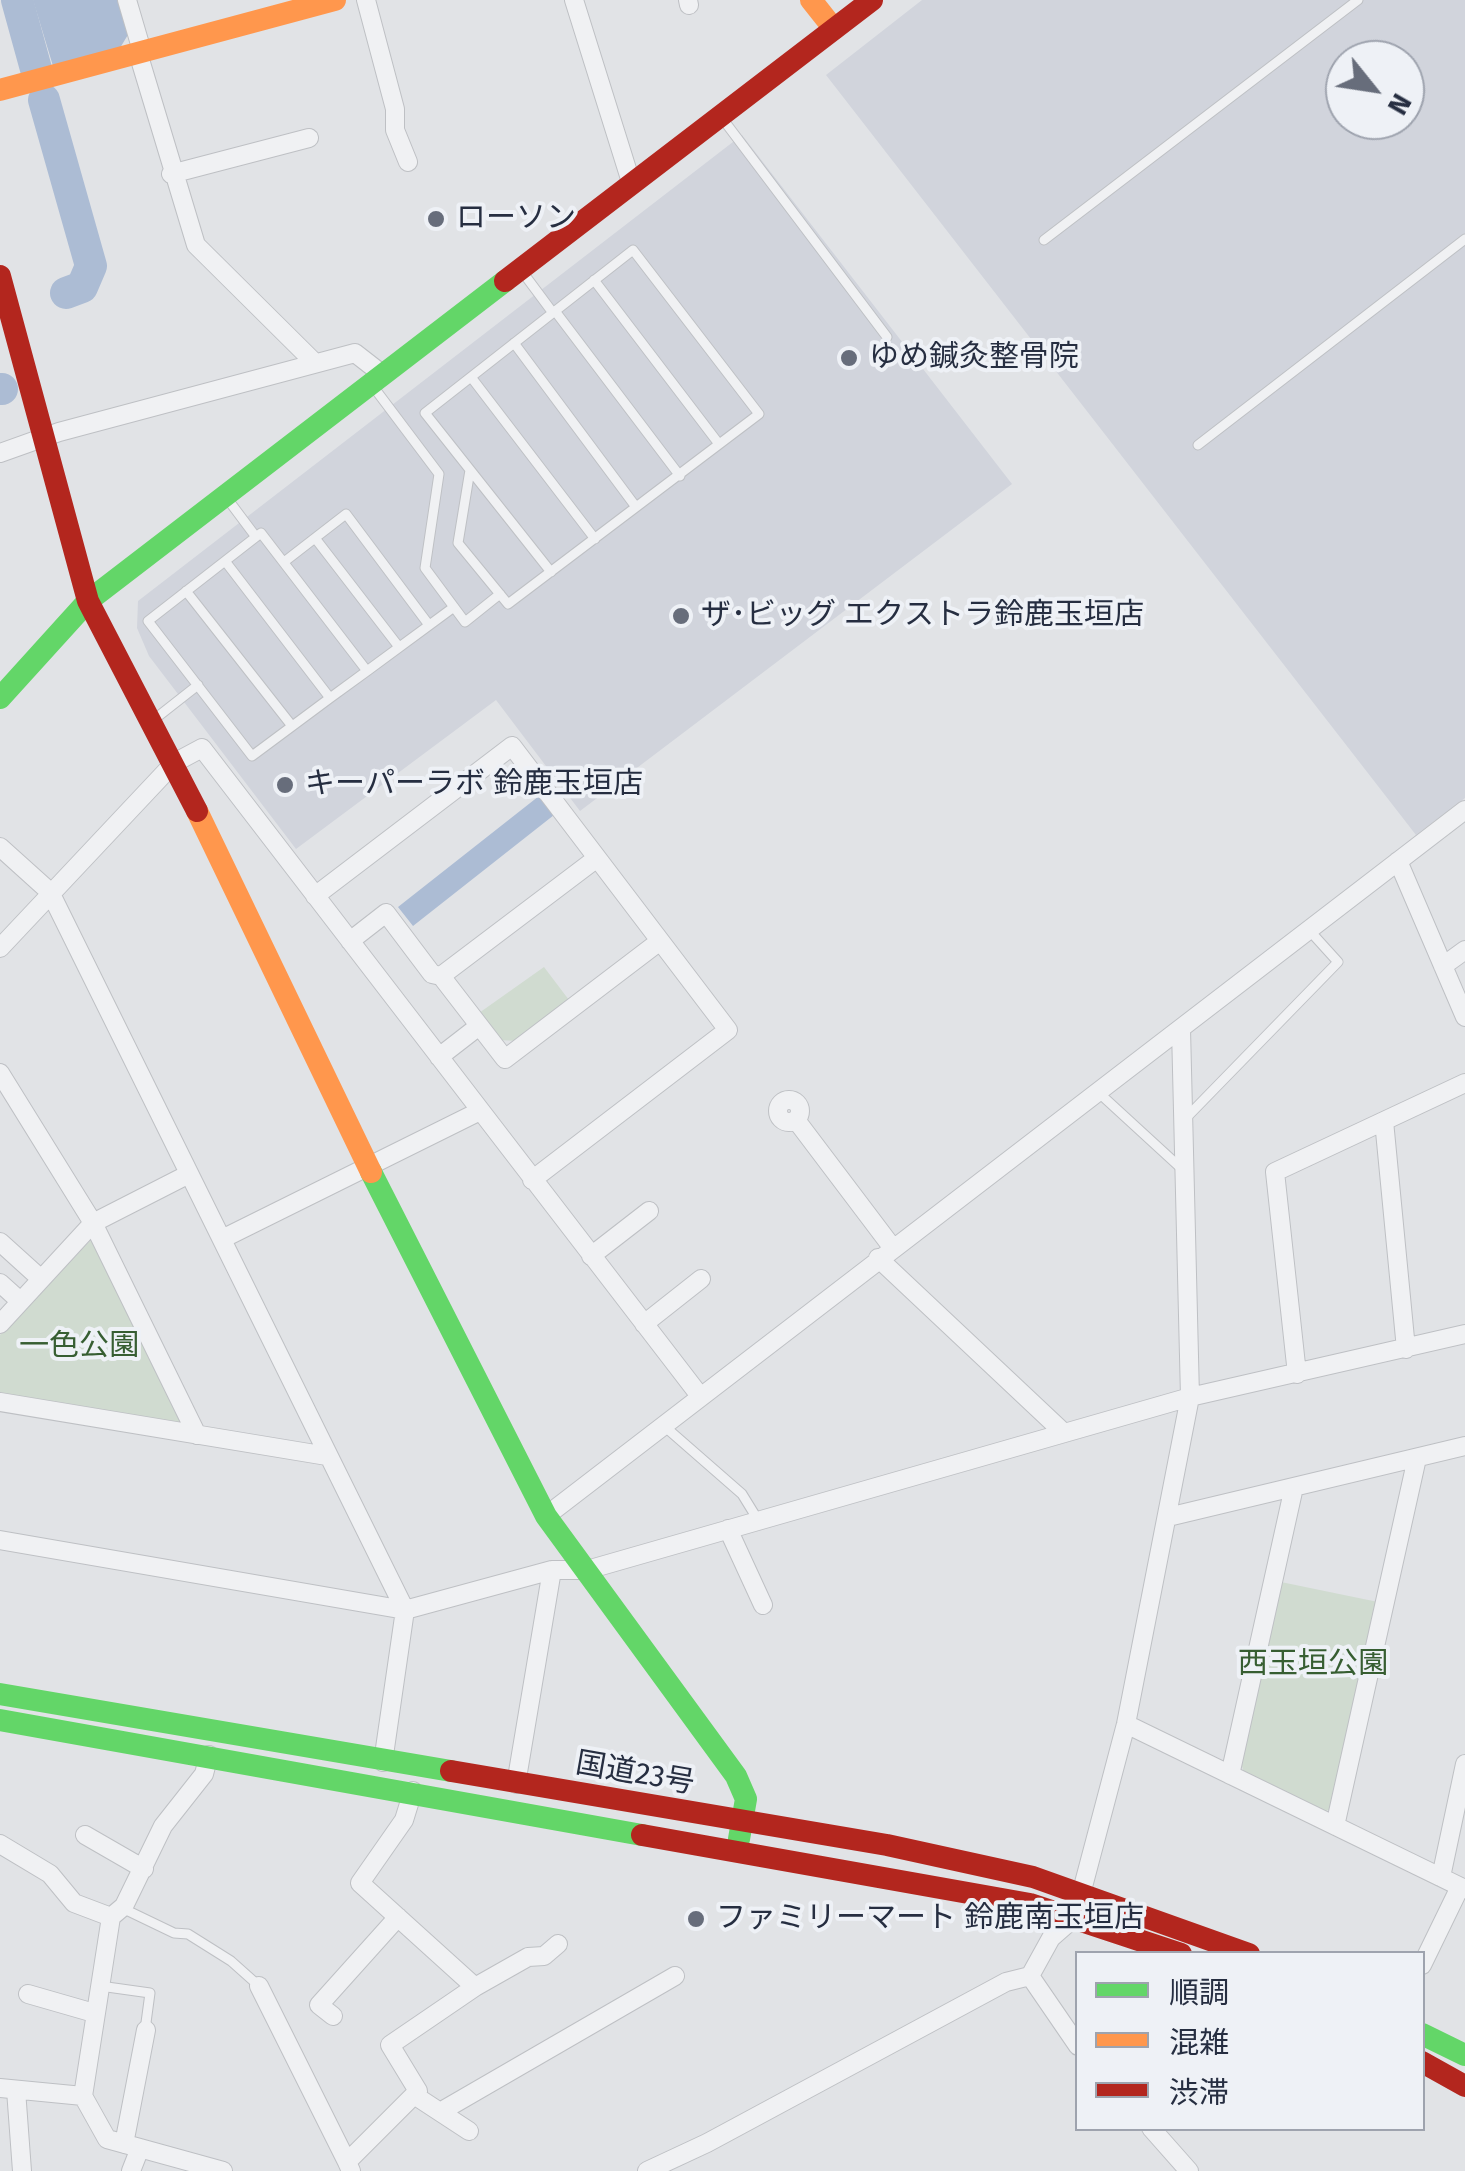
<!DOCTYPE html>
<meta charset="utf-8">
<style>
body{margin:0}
#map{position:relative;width:1465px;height:2171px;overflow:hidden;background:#e1e3e6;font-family:"Fira Sans","Noto Sans JP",sans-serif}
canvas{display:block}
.legend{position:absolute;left:1075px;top:1951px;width:350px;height:180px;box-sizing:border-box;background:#eef1f6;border:2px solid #9ea3ae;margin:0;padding:12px 18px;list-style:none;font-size:30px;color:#262e41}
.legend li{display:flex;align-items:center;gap:20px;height:50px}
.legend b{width:50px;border:2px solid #9ea3ae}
.north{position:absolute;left:1325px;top:40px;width:100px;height:100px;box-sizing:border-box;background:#eef1f6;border:2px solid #9ea3ae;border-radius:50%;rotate:120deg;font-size:28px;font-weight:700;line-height:40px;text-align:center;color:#262e41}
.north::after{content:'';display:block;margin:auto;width:35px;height:45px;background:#676d7b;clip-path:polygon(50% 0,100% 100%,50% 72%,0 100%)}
</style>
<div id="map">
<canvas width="1465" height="2171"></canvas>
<ul class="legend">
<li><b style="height:12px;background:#63d668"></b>順調</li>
<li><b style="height:12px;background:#ff974d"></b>混雑</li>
<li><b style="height:12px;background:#b3261e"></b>渋滞</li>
</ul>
<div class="north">N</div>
</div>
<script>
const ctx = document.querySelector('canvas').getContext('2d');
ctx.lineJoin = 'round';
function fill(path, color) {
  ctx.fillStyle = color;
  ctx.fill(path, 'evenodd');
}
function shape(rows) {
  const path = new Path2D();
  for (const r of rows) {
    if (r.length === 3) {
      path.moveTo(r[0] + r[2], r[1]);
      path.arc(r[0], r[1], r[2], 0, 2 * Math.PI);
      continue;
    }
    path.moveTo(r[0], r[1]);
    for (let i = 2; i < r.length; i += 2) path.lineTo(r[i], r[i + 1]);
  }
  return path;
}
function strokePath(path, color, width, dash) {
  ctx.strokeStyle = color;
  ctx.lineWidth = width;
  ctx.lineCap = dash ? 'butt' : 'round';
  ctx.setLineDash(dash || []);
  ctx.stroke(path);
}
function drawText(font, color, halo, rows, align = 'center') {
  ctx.font = font + ' "Fira Sans","Noto Sans JP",sans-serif';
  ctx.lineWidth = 8;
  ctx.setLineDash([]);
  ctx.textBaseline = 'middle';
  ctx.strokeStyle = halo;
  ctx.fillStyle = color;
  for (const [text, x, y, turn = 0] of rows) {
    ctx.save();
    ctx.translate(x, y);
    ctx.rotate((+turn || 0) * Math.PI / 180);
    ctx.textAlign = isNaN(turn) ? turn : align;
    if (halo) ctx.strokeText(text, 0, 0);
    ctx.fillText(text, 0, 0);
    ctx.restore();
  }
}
fill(shape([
 [922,0,1465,0,1465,798,1416,835,826,75],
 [1345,60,1405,60,1405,120,1345,120],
 [742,135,1012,484,580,811,496,700,296,849,149,656,137,628,138,601]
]), '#d1d4dc');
fill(shape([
 [544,967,569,1000,518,1041,499,1040,479,1013],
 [90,1241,97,1243,184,1419,179,1427,0,1396,0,1335],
 [1281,1582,1378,1602,1332,1808,1323,1813,1244,1773,1241,1763]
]), '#d0dbd0');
fill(shape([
 [33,0,119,0,129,33,120,48,53,66],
 [539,796,554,815,413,926,398,907]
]), '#acbcd4');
strokePath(shape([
 [17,0,36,69],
 [44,100,91,266,82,287,66,293],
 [0,389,2,389]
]), '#acbcd4', 32);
const lane = shape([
 [722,118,887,337],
 [1044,240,1358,0],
 [521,270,553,313],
 [594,280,719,444],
 [555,311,680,476],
 [514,343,636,507],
 [471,377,595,539],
 [372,385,439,474,425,568,465,622,500,594],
 [1198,445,1465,239],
 [470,470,458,543,508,604,759,414,633,250,425,413,551,572],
 [226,497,256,537],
 [315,538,399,647],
 [225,561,330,698],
 [284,562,346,514,429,625],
 [186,591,292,726],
 [367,671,261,533,148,621,252,756,330,698,367,671,454,607],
 [156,718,198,685],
 [1098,1092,1183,1170],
 [1185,1119,1338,962,1309,930],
 [663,1425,742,1494,758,1520],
 [122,1908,174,1933,188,1934,231,1961,259,1986],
 [100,1986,150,1993,145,2030]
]);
const street = shape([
 [127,0,142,51],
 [366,0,395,109,395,130,408,162],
 [574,0,631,182],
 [688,0,689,5],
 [138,53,196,245,315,363],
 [171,174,309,138],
 [0,453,59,432,355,353,382,374],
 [0,847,50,892,405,1610,383,1762],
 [1398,861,1465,1017],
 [315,896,512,746,728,1030,532,1180],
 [350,941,386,913,432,974,441,976,505,1059,660,941],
 [0,948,174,763,202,748,700,1396],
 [1443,966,1465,950],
 [441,976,597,858],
 [439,1057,479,1026],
 [0,1073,93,1223,197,1435],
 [789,1111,11],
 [796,1120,892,1247],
 [1384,1121,1406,1349],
 [224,1238,480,1111],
 [0,1242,41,1279],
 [591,1256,649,1211],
 [878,1258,1063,1432],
 [0,1283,20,1301],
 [0,1324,93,1223,189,1174],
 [644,1324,701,1279],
 [1297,1374,1275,1172,1465,1083],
 [0,1402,327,1456],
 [546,1516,1465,810],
 [1168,1517,1465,1446],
 [728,1529,763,1605],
 [0,1540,405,1610,552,1570,587,1570,1190,1397,1465,1334],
 [1126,1724,1465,1889],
 [209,1755,204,1774,163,1826,124,1906,111,1917,83,2096,107,2139,223,2171],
 [1230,1775,1294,1487],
 [516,1784,552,1570],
 [413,1791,404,1820,360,1883,475,1987],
 [1335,1826,1417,1458],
 [85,1835,144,1869],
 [0,1844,50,1874,74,1903,111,1917],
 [1441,1877,1465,1764],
 [1422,1965,1460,1887],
 [1030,1976,1078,2046],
 [259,1986,347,2162],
 [28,1994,94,2013],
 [333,2016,319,2005,398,1917],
 [0,2088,83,2096],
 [16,2090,22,2171],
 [414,2095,469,2131],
 [440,2112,675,1976],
 [1151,2128,1189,2171],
 [124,2144,146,2030],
 [131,2171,140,2148],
 [351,2171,347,2162,418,2091,390,2045,475,1987,528,1957,544,1956,558,1944],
 [647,2171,707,2143,1006,1982,1030,1976,1051,1938,1075,1917,1126,1724,1190,1397,1181,1029]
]);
strokePath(lane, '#bec0c4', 11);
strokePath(street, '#bec0c4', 20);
strokePath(lane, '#f0f1f3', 9);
strokePath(street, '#f0f1f3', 18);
strokePath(shape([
 [0,698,88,601,505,281],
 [371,1172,546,1516,736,1776,746,1799,739,1839],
 [0,1694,451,1771],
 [0,1720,642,1835],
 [1422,2034,1465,2055]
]), '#63d668', 22);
strokePath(shape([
 [811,0,834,29],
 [0,90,335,0],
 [197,811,371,1172]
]), '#ff974d', 22);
strokePath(shape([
 [0,276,88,601,197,811],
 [505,281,872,0],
 [451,1771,887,1845,1033,1877,1249,1954],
 [642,1835,1030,1904,1181,1954],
 [1422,2062,1465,2086]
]), '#b3261e', 22);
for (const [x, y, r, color] of [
 [436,219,10,"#676d7b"],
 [849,358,10,"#676d7b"],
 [681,616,10,"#676d7b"],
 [285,785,10,"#676d7b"],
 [696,1919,10,"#676d7b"]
]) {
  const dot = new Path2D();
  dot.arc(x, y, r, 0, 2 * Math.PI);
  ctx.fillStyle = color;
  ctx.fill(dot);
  strokePath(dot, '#eef1f6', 4);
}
drawText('30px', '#262e41', '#eef1f6', [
 ["ローソン",456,219],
 ["ゆめ鍼灸整骨院",869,358],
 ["ザ･ビッグ エクストラ鈴鹿玉垣店",701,616],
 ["キーパーラボ 鈴鹿玉垣店",305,785],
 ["ファミリーマート 鈴鹿南玉垣店",716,1919]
], 'left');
drawText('30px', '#375e32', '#eef1f6', [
 ["一色公園",79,1347],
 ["西玉垣公園",1313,1665]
]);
drawText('30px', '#262e41', '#eef1f6', [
 ["国道23号",635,1774,10]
]);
</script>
